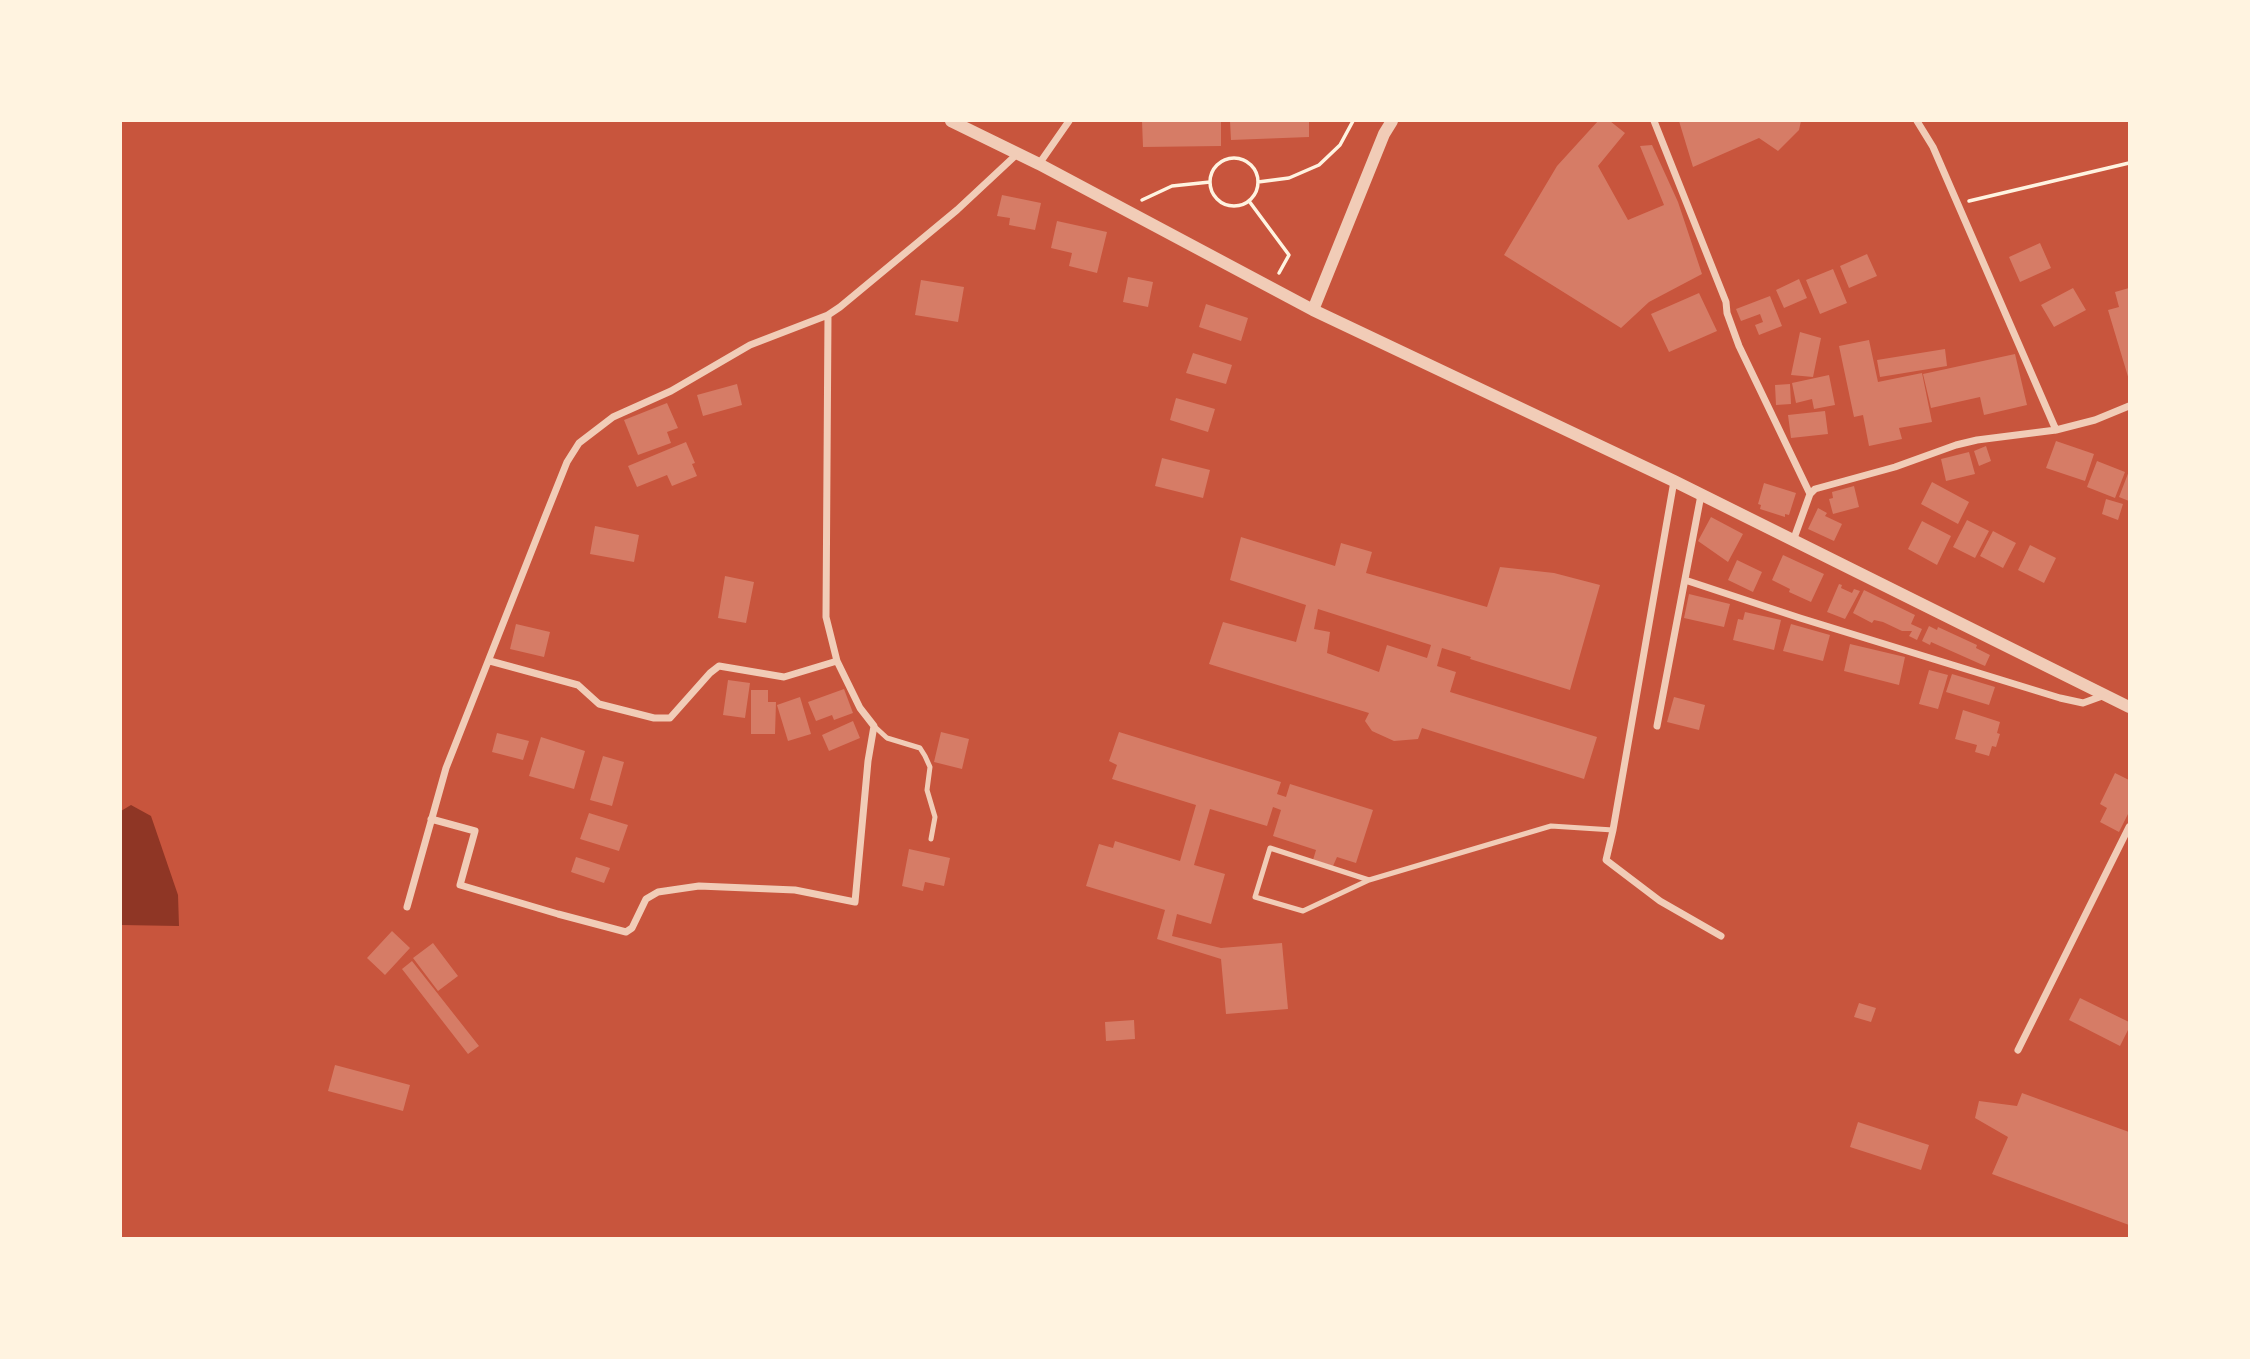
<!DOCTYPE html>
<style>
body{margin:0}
#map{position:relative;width:2250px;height:1359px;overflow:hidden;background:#c8553d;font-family:"PT Sans",sans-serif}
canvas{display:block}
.frame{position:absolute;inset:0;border:122px solid #fff3e0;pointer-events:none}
</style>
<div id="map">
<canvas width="2250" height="1359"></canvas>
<div class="frame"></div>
</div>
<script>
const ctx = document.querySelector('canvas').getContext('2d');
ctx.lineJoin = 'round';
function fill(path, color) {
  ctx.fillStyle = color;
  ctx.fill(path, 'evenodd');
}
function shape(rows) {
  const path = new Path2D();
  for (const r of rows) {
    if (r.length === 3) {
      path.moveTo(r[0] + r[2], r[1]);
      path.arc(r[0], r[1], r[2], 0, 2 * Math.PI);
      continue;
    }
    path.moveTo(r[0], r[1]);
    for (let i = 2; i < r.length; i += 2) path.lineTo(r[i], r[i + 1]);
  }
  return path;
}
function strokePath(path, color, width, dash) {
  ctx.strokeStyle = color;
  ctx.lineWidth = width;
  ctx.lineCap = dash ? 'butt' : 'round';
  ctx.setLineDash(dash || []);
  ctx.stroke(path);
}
fill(shape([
 [131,805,151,816,178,895,179,926,121,925,121,811]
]), '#8f3625');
fill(shape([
 [1142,121,1221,121,1221,146,1143,147],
 [1230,121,1309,121,1309,137,1231,140],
 [1598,121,1610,121,1625,133,1598,166,1628,220,1664,205,1640,146,1652,145,1678,202,1702,274,1649,302,1621,328,1504,255,1557,166],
 [1679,121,1801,121,1799,130,1778,151,1759,138,1693,167],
 [1002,195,1041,203,1035,230,1009,225,1010,218,997,216],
 [1057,221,1107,232,1097,273,1069,266,1072,253,1051,248],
 [2040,243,2051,268,2020,282,2009,257],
 [1867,254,1877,276,1849,288,1840,266],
 [1833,269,1847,303,1820,314,1806,280],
 [1128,277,1153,282,1148,307,1123,302],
 [1799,279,1807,298,1784,308,1776,290],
 [921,280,964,287,958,322,915,315],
 [2073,288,2086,310,2054,327,2041,305],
 [2129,288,2129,380,2108,310,2119,307,2115,292],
 [1699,293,1717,331,1669,352,1651,314],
 [1770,296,1782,326,1759,335,1755,325,1763,322,1760,314,1741,321,1736,309],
 [1206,304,1248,318,1241,341,1199,327],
 [1800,332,1821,338,1813,377,1791,375],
 [1869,340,1878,382,1922,373,1932,422,1899,428,1902,439,1869,446,1863,415,1854,417,1839,346],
 [1945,349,1947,366,1880,377,1877,360],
 [1193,353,1232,365,1226,384,1186,373],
 [2015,354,2027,405,1984,415,1980,397,1931,408,1923,374],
 [1829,375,1835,405,1814,409,1812,399,1796,403,1792,383],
 [737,384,742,405,703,416,697,395],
 [1790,384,1791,404,1776,405,1775,385],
 [1176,398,1215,409,1208,432,1170,420],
 [667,403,678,428,667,432,671,443,638,455,624,420],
 [1825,411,1828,434,1791,438,1788,415],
 [2056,441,2094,454,2085,481,2046,468],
 [686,442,695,463,692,464,697,476,672,486,667,475,637,487,628,466],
 [1986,446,1991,461,1979,466,1974,451],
 [1969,452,1975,474,1946,481,1941,459],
 [1162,458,1210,470,1203,498,1155,486],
 [2097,461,2125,472,2115,498,2087,487],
 [2129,471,2129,501,2119,497],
 [1932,482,1969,502,1958,524,1921,504],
 [1764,483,1796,493,1789,515,1785,514,1785,517,1760,509,1761,505,1758,504],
 [1854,486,1859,507,1833,514,1829,499,1833,498,1832,492],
 [2106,499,2123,504,2118,520,2102,514],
 [1818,508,1827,513,1825,516,1842,524,1834,541,1808,529],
 [1711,517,1743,534,1728,562,1698,541],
 [1967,520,1989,531,1975,558,1953,547],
 [1922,521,1951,536,1937,565,1908,549],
 [595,526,639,535,634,562,590,554],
 [1993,531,2016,543,2003,568,1980,556],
 [1241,537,1335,566,1341,543,1372,552,1366,573,1487,607,1500,567,1554,573,1600,585,1570,690,1470,659,1471,657,1442,648,1437,666,1456,672,1450,692,1597,737,1584,779,1422,728,1418,739,1394,741,1372,731,1365,721,1369,713,1209,664,1223,622,1296,642,1306,605,1230,580],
 [1318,609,1431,645,1427,658,1387,645,1379,672,1327,653,1330,632,1314,629],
 [2030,545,2056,558,2044,583,2018,570],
 [1783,555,1824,574,1811,602,1789,592,1790,589,1772,580],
 [1737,560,1762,572,1753,592,1728,580],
 [725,576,754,582,746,623,718,618],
 [1839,584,1842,585,1841,588,1852,593,1854,589,1860,591,1845,619,1827,612],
 [1864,590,1915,615,1911,624,1922,629,1917,640,1909,636,1912,631,1902,631,1883,622,1874,620,1872,623,1853,613],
 [1689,594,1730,604,1724,627,1684,618],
 [1745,612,1781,620,1774,650,1733,640,1738,619,1743,620],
 [516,624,550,632,544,657,510,649],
 [1791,624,1830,635,1823,661,1783,651],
 [1929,626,1937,630,1938,627,1977,645,1976,648,1990,655,1985,666,1931,642,1930,645,1922,641],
 [1850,644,1905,657,1899,685,1844,671],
 [1929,670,1948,675,1938,709,1919,704],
 [1952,674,1995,687,1989,705,1946,692],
 [728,680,750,683,745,718,723,715],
 [844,689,853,713,834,720,832,715,816,721,808,702],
 [751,690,768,690,768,702,776,702,775,734,751,734],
 [800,697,811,734,788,741,777,705],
 [1674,697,1705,705,1699,730,1667,722],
 [1963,710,2000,722,1997,733,2000,734,1996,747,1992,746,1989,756,1975,752,1977,745,1955,739],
 [853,721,860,738,829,751,822,735],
 [941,732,969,739,962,769,934,762],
 [1119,732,1281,782,1277,794,1286,797,1290,784,1373,810,1356,863,1337,857,1333,866,1313,860,1316,850,1273,836,1281,810,1273,807,1267,826,1210,809,1194,865,1225,874,1211,924,1177,914,1172,936,1221,948,1282,943,1288,1009,1226,1014,1221,959,1157,939,1165,910,1086,886,1099,844,1113,848,1115,841,1180,861,1196,805,1112,779,1117,765,1109,761],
 [497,733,529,741,523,760,492,752],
 [541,737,585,751,574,789,529,776],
 [603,756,624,762,612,806,590,800],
 [2115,773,2129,780,2129,812,2119,832,2100,822,2107,808,2100,804],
 [589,813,628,825,619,851,580,839],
 [909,849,950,858,944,886,925,882,923,891,902,886],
 [576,857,610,868,604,883,571,872],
 [392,931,410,948,385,975,367,958],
 [433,943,458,976,438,991,413,958],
 [412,961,479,1046,468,1054,402,969],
 [2080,998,2129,1022,2129,1028,2120,1046,2069,1020],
 [1859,1003,1876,1008,1871,1022,1854,1017],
 [1134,1020,1135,1039,1106,1041,1105,1022],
 [335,1065,410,1085,403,1111,328,1091],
 [2022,1093,2129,1132,2129,1225,1992,1174,2008,1137,1975,1118,1979,1101,2017,1106],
 [1858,1122,1929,1145,1921,1170,1850,1147]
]), '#d67c66');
strokePath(shape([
 [1234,182,24],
 [1258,182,1289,178,1319,165,1340,145,1353,121],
 [1142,200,1172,186,1210,182],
 [1249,201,1289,255,1279,273],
 [1969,201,2129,163]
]), '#fff3e0', 3.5);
strokePath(shape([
 [874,726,887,738,920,748,925,756,930,767,927,790,935,817,931,839],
 [1369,880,1270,848,1255,897,1303,911,1369,880,1551,826,1613,830]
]), '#f1ccb7', 5);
strokePath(shape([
 [1654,121,1726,302,1727,313,1739,346,1810,494],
 [1917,121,1933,147,2056,430],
 [1039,164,1069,121],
 [1674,481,1613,830,1606,860,1660,901,1721,936],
 [1793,541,1810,494,1815,489,1895,467,1956,445,1977,440,2056,430,2095,420,2129,406],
 [1685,580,1800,618,2060,698,2083,703,2105,695],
 [490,661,578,685,599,704,654,718,670,718,710,673,719,666,784,677,837,661],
 [1657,726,1701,495],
 [431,819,475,831,460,885,558,914,626,932,632,928,646,899,658,892,699,886,795,890,855,902,868,761,874,726,860,708,837,661,826,617,828,315],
 [407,907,446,768,545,517,567,462,579,443,613,417,671,391,750,345,828,315,840,307,957,210,1016,155],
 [2018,1050,2129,827]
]), '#f1ccb7', 7);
strokePath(shape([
 [951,121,1039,164,1313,310,1674,481,2129,707],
 [1313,310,1384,134,1392,121]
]), '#f1ccb7', 12);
</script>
